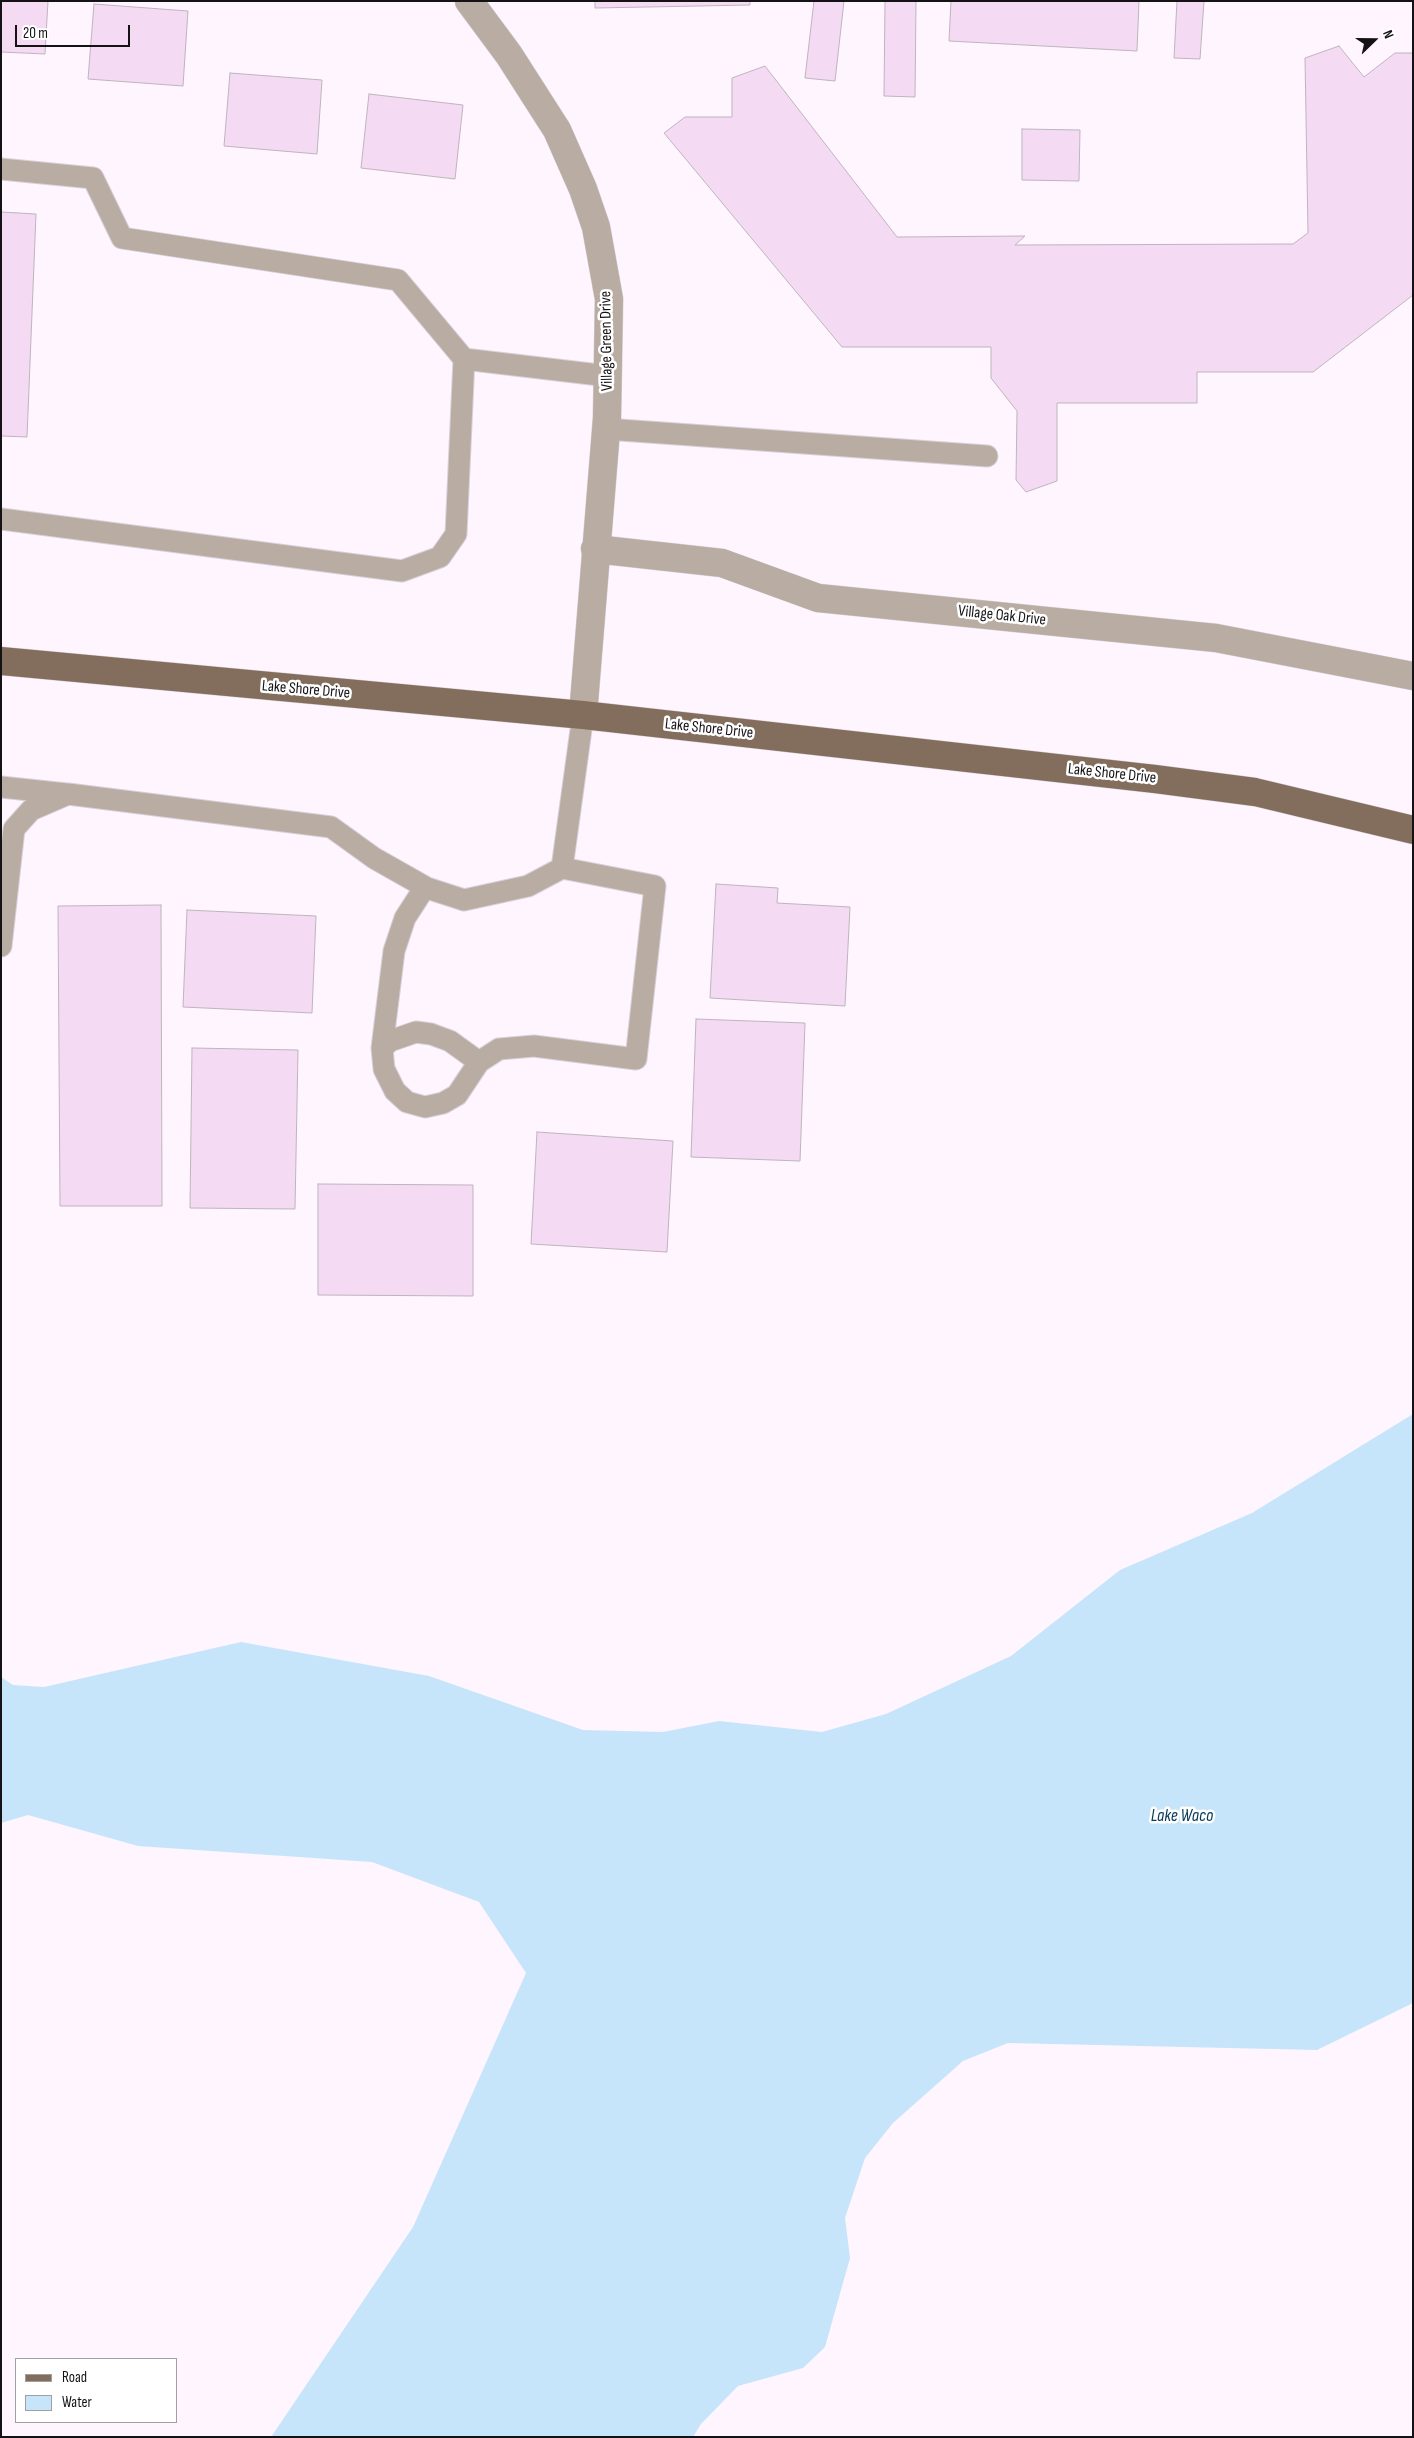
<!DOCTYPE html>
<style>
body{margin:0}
#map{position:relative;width:1414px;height:2438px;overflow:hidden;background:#fef5fe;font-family:"Sofia Sans Condensed",sans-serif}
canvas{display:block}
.frame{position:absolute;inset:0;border:2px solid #151215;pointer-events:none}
.legend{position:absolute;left:15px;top:2358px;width:162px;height:65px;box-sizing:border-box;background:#fff;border:1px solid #a1a0a1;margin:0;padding:6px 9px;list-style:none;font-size:15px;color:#151215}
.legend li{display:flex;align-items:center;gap:10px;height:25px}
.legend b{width:25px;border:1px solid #a1a0a1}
.north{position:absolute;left:1349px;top:15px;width:50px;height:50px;-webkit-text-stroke:4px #fff;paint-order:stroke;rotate:68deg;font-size:14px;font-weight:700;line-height:20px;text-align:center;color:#151215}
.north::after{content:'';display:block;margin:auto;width:18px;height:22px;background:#151215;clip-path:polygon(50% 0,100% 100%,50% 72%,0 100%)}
.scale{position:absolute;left:15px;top:25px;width:115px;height:22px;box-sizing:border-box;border:2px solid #151215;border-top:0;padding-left:6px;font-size:15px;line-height:18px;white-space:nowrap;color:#151215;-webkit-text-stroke:4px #fff;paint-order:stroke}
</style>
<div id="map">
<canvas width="1414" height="2438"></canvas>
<div class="frame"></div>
<ul class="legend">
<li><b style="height:6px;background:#836e5d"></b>Road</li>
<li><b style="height:14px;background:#c7e5fa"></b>Water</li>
</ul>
<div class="north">N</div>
<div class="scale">20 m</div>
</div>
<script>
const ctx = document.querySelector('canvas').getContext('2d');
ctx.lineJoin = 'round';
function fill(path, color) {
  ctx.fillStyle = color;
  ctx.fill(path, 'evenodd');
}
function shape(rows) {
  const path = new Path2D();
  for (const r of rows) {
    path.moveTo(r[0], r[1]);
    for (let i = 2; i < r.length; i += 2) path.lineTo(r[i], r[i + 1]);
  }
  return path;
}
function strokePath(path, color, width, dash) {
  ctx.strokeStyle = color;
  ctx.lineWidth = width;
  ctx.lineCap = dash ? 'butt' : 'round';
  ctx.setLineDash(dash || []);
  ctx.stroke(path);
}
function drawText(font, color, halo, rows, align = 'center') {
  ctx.font = font + ' "Sofia Sans Condensed",sans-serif';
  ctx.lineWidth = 5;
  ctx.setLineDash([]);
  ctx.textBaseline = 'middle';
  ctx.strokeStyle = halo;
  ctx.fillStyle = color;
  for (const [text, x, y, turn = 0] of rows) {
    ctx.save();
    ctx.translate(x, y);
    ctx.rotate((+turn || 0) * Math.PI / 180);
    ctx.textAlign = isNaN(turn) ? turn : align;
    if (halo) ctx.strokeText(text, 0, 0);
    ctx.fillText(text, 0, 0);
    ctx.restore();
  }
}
fill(shape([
 [1413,1414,1413,2003,1317,2050,1008,2043,963,2061,893,2123,865,2158,845,2218,850,2258,825,2347,803,2368,738,2386,701,2424,693,2437,271,2437,413,2227,526,1973,479,1902,372,1862,138,1846,28,1815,1,1823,1,1677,13,1685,44,1687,241,1642,429,1676,583,1730,663,1732,719,1721,822,1732,886,1714,1011,1656,1120,1570,1252,1513]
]), '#c7e5fa');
const building = shape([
 [1,1,48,1,45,54,1,52,1,1],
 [595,1,750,1,750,5,595,8,595,1],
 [814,1,844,1,835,81,805,78,814,1],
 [885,1,916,1,915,97,884,96,885,1],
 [951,1,1139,1,1137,51,949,41,951,1],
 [1177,1,1204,1,1200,59,1174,58,1177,1],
 [94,4,188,11,183,86,88,79,94,4],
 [1339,46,1364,77,1395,53,1413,53,1413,295,1313,372,1197,372,1197,403,1057,403,1057,481,1026,492,1016,480,1017,411,991,378,991,347,842,347,664,133,685,117,732,117,732,78,765,66,897,237,1025,236,1015,245,1293,244,1308,233,1305,58,1339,46],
 [230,73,322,80,317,154,224,146,230,73],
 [369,94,463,105,455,179,361,168,369,94],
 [1022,129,1080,130,1079,181,1022,180,1022,129],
 [1,212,36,214,27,437,1,436,1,212],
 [716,884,778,888,777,903,850,907,845,1006,710,998,716,884],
 [161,905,162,1206,60,1206,58,906,161,905],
 [187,910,316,916,312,1013,183,1007,187,910],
 [696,1019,805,1023,800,1161,691,1157,696,1019],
 [192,1048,298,1050,295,1209,190,1208,192,1048],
 [537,1132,673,1141,667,1252,531,1244,537,1132],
 [318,1184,473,1185,473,1296,318,1295,318,1184]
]);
fill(building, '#f4daf2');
strokePath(building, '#bdb5bd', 1);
const lane = shape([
 [1,169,93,178,122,238,398,280,464,359,608,376],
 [606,429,987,456],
 [1,519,402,571,440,557,456,534,464,359],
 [1,787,67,794],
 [425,887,405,918,394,951,382,1048,384,1069,395,1091,407,1102,425,1107,443,1103,457,1095,479,1062,499,1049,534,1046,636,1059,655,886,562,868],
 [1,946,14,829,31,810,68,794,331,827,374,858,427,888,464,900,528,886,562,868,583,715],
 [382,1048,390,1041,416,1032,431,1034,450,1041,479,1062]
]);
const street = shape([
 [469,1,509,55,557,130,583,189,596,227,609,299,607,418,583,715],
 [595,549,722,563,818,598,1216,638,1413,676]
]);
const primary = shape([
 [1,661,583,715,1155,779,1255,792,1413,830]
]);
strokePath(lane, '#d9d1d9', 23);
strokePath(street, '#d9d1d9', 29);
strokePath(primary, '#d9d1d9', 29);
strokePath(lane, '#b9ada3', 21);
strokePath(street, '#b9ada3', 28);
strokePath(primary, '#836e5d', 28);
drawText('16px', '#151215', '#fff', [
 ["Village Green Drive",607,341,-91],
 ["Village Oak Drive",1002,616,6],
 ["Lake Shore Drive",306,690,5],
 ["Lake Shore Drive",709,729,6],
 ["Lake Shore Drive",1112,774,6]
]);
drawText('italic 18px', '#043a58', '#fff', [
 ["Lake Waco",1182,1816]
]);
</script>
